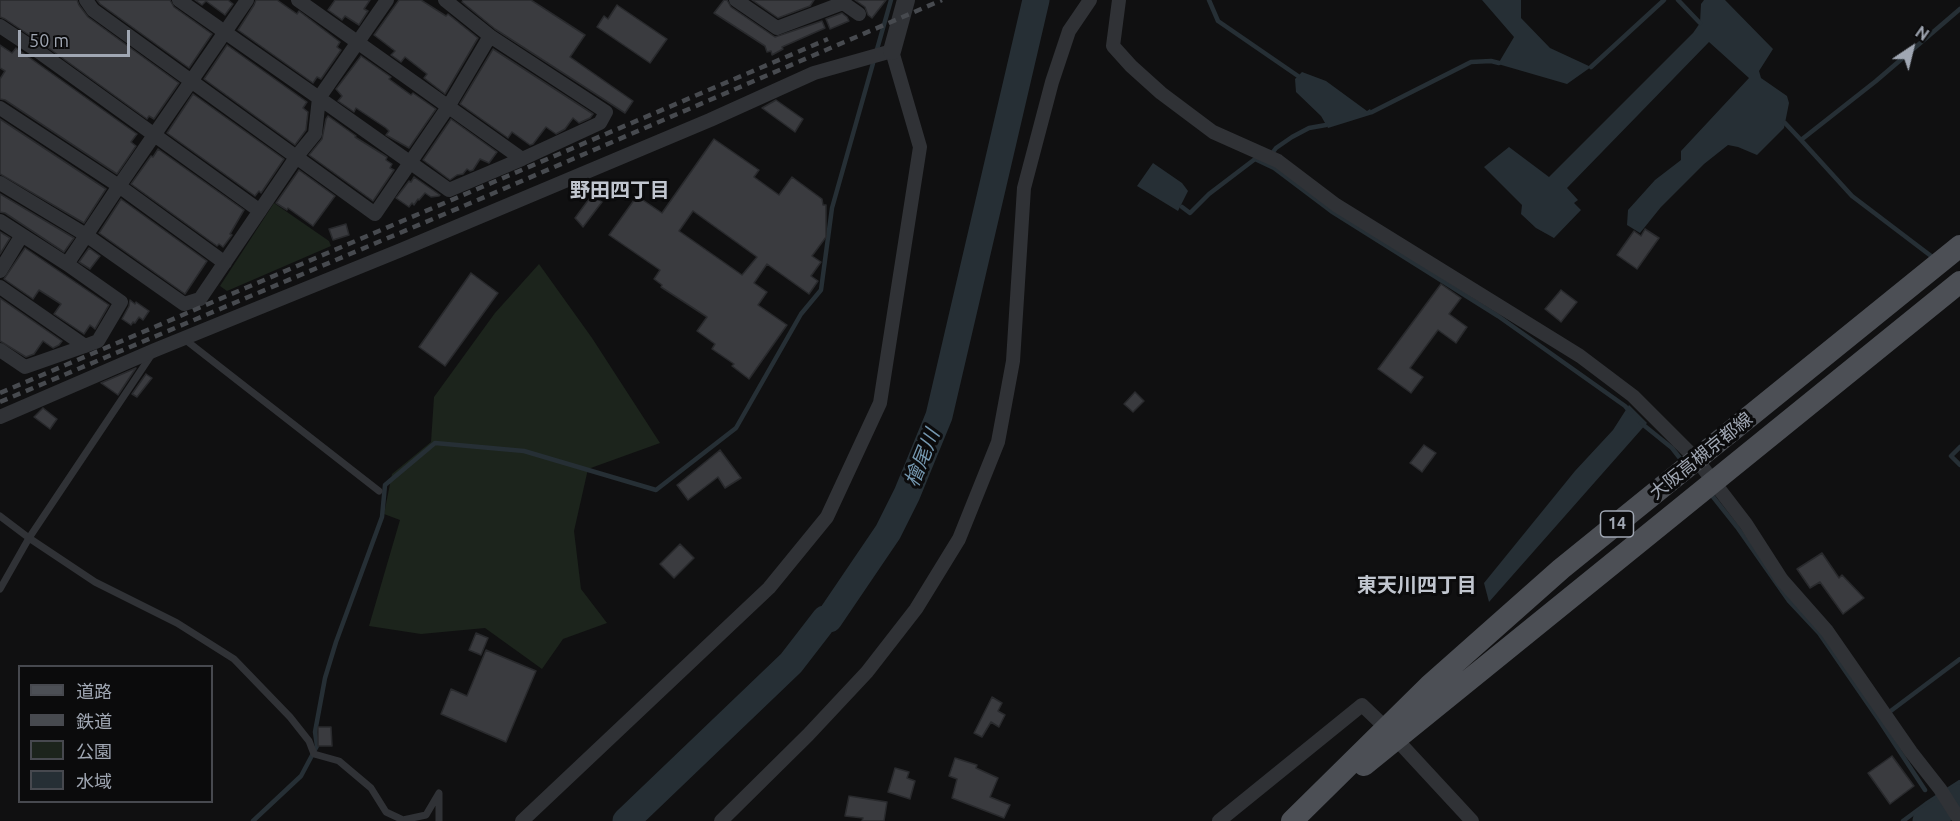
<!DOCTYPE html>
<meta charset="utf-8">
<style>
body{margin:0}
#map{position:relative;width:1960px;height:821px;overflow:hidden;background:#101011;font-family:Ubuntu,"Noto Sans JP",sans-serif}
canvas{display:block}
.legend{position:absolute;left:18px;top:665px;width:195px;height:138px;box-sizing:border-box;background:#0b0b0c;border:2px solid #47494f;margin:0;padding:8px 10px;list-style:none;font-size:18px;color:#a0a7b3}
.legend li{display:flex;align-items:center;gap:12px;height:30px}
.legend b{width:30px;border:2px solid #47494f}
.north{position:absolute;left:1882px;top:18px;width:60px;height:60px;-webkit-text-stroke:4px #0b0b0c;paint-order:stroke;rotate:35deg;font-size:16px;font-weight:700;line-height:24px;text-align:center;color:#a0a7b3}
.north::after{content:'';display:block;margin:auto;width:21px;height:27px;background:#a0a7b3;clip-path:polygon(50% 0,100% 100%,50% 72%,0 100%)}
.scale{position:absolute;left:18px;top:30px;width:112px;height:27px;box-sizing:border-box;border:3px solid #a0a7b3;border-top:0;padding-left:8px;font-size:18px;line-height:21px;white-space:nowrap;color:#a0a7b3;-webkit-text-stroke:4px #0b0b0c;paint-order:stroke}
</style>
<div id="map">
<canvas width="1960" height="821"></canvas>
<ul class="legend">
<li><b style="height:8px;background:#4c4f55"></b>道路</li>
<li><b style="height:8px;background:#474a4f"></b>鉄道</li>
<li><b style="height:16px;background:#1c241c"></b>公園</li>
<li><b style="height:16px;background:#262f35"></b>水域</li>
</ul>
<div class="north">N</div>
<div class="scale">50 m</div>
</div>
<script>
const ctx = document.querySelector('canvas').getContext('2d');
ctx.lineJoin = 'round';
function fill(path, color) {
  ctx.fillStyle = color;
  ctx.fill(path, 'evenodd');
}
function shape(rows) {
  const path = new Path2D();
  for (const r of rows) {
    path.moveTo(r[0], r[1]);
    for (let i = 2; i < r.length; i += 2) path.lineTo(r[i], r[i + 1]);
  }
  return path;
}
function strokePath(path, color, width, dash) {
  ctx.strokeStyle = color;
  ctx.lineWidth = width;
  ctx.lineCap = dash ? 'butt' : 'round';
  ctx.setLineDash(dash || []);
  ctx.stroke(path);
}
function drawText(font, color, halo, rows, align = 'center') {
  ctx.font = font + ' Ubuntu,"Noto Sans JP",sans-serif';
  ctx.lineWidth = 6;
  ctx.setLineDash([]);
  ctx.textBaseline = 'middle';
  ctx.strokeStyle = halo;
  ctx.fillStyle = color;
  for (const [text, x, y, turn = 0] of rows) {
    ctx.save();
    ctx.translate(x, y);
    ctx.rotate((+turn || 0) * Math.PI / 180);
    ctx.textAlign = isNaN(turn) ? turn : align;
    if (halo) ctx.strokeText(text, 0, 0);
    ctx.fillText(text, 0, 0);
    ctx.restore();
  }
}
fill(shape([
 [274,203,329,241,331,246,227,291,220,286],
 [539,264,592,338,660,443,588,469,574,531,581,589,607,623,563,639,542,669,485,628,421,634,369,626,400,520,384,514,392,474,431,442,434,397,495,313]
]), '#1c241c');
fill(shape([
 [1482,0,1521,0,1521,18,1550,48,1591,67,1567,84,1498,64,1514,37],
 [1704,0,1725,0,1773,49,1759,71,1761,78,1787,96,1789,103,1784,128,1757,155,1738,147,1728,145,1704,164,1661,207,1640,233,1627,225,1628,210,1655,180,1681,160,1681,151,1749,78,1709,42,1567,188,1578,200,1574,203,1581,210,1554,238,1536,228,1521,214,1522,205,1484,167,1509,147,1549,177,1693,33,1700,23,1701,4],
 [1302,72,1326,81,1367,111,1370,109,1373,114,1328,128,1321,116,1296,92,1295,79],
 [1153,163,1182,183,1188,191,1178,211,1137,186],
 [1629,405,1647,423,1489,602,1484,583,1575,471,1613,430]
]), '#262f35');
strokePath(shape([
 [1209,0,1218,21,1298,76],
 [1678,0,1700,23],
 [1591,67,1664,0],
 [1372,112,1471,62,1491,61,1499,63],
 [1785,123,1801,140,1876,81,1960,9],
 [1801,140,1852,196,1935,259],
 [1270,156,1276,148,1292,137,1309,128,1326,125],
 [1182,207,1190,213,1209,194,1255,159,1274,168,1331,211,1498,316,1625,406,1631,413],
 [1641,423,1672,448,1683,462],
 [1960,447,1951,456,1960,465],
 [1710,493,1737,527,1789,601,1819,633,1879,720],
 [1888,713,1960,659],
 [1881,718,1879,720,1925,790],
 [253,821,301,776,317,746,315,732,325,678,336,642,382,517,385,485,435,443,524,451,656,490,736,428,801,314,821,290,832,208,891,0],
 [1903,821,1926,804,1960,782]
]), '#262f35', 4.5);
strokePath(shape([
 [626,821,791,663,825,619,829,619,888,532,907,494,939,416,1036,0],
 [1926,821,1960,798]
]), '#262f35', 27);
const building = shape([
 [0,0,77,0,79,5,88,17,179,83,154,119,149,116,147,119,47,47,5,19,0,17,0,0],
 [97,0,170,0,174,7,212,34,189,68,100,4,97,0],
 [195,0,228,0,233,4,225,15,206,1,202,5,195,0],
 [256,0,277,0,297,14,299,11,340,42,337,47,341,50,321,79,317,77,313,83,238,30,254,5,256,0],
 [335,0,370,0,364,9,368,11,359,25,345,16,342,20,328,10,335,0],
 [399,0,421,0,446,16,448,14,478,38,445,94,424,78,427,74,405,57,401,62,391,55,395,51,374,35,399,0],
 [463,0,531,0,585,35,570,57,633,101,625,113,495,29,462,2,463,0],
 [724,0,727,0,731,7,775,37,822,21,825,28,782,47,783,49,772,55,771,51,767,52,765,46,714,13,724,0],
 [752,0,814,0,810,6,778,18,752,0],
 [855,0,886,0,872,18,868,15,865,7,855,0],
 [617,5,667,39,650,63,597,27,604,16,608,19,617,5],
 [842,13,847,17,849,21,830,29,826,19,842,13],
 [0,45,12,53,16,48,137,134,131,142,136,146,117,174,5,100,0,99,0,79,5,71,0,68,0,45],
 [227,45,307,102,303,108,308,112,306,130,295,145,204,79,227,45],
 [493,49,593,114,590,118,579,123,573,118,565,129,556,134,546,127,533,144,530,145,512,132,508,138,460,104,493,49],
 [361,56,391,77,389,79,411,95,413,93,436,109,409,148,386,135,389,131,386,128,356,108,354,112,338,101,342,96,336,89,361,56],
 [193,94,284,159,261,193,259,191,255,196,167,133,193,94],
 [776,100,803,119,795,132,762,108,776,100],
 [328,116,356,136,355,137,387,157,386,160,392,164,390,168,394,170,373,201,309,155,322,139,326,119,328,116],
 [0,119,106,189,84,223,0,174,0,119],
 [451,119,497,152,489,163,480,159,473,170,470,171,467,169,463,174,457,175,450,180,423,160,451,119],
 [714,139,759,170,754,177,779,195,792,177,822,199,823,205,826,205,826,237,812,256,821,262,811,276,818,281,809,294,767,264,754,283,767,292,758,305,787,325,749,379,732,366,734,364,712,349,715,344,697,331,707,317,661,287,662,285,654,279,660,270,609,235,637,196,662,213,714,139],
 [693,211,757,257,742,275,679,231,693,211],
 [158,149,244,210,230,234,232,235,223,247,219,244,217,246,131,184,151,156,153,157,158,149],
 [299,170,335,196,313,226,288,208,287,210,276,203,299,170],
 [414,177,440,195,439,196,431,197,425,193,419,200,418,199,414,205,412,203,409,207,396,198,409,181,411,182,414,177],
 [0,194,74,238,64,252,5,213,0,212,0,194],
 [592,195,602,202,583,227,575,218,592,195],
 [121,199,207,261,185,294,99,233,121,199],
 [346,224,349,235,333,240,329,229,346,224],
 [1645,229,1659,238,1637,269,1617,255,1634,231,1641,236,1645,229],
 [0,232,10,238,0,254,0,232],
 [25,248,109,305,95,329,90,325,84,334,54,314,61,304,39,290,33,299,4,279,25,248],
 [89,248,100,256,90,269,79,262,89,248],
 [471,273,498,293,445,366,419,347,471,273],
 [1441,284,1461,298,1449,314,1467,327,1456,343,1438,330,1410,368,1423,377,1411,393,1378,369,1441,284],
 [1561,290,1577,302,1561,322,1545,309,1561,290],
 [0,298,62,341,59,345,53,348,43,341,34,354,26,357,0,341,0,298],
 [130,300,135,304,136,302,149,311,143,320,139,317,135,323,133,322,131,325,122,319,129,306,130,300],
 [136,368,118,395,101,383,136,368],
 [146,374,152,378,137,397,132,394,146,374],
 [1135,392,1144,401,1133,412,1124,404,1135,392],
 [43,408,57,419,50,429,34,417,43,408],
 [1424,445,1436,453,1422,472,1410,463,1424,445],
 [720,450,741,478,725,488,718,477,688,500,677,485,720,450],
 [680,544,694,558,674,578,660,564,680,544],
 [1822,553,1839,578,1842,575,1864,598,1843,614,1820,582,1810,588,1797,569,1822,553],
 [476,633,488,638,481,655,469,650,476,633],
 [486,650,536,671,506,742,441,714,451,689,467,696,486,650],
 [992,697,1002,703,998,711,1005,715,999,727,991,722,982,737,974,733,992,697],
 [318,727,331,727,332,746,318,746,318,727],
 [1892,756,1914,786,1890,804,1868,773,1892,756],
 [955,758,977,765,976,768,998,778,990,797,1010,805,1004,818,952,798,957,779,949,776,955,758],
 [895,768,909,772,907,778,915,781,910,799,888,792,895,768],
 [849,796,887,802,884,821,862,821,863,818,845,816,849,796]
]);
fill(building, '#3a3b3f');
strokePath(building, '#292a2d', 1.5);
strokePath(shape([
 [183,338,379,491],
 [0,516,29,538,95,582,177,623,234,659,290,717,309,741,314,754,339,761,371,788,386,812,403,820,426,815,439,793,439,821],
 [0,589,29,538,152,354]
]), '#303236', 7);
strokePath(shape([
 [86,0,93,10,375,214,448,107,490,36],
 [298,0,522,159,600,123,606,112,490,36,445,0],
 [387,0,319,98,449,190,522,159],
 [736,0,777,28,843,3],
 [839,0,859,14],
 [1119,0,1113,46,1131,66,1161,93,1213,132,1278,161,1336,205,1580,356,1633,396,1697,460,1713,481,1746,524,1782,580,1827,631,1911,752,1940,789,1959,819],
 [0,26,42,54,260,211],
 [0,108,119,186,225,263],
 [0,183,86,235,184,304,200,299,297,156,315,134,319,98,179,0],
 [0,221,67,264],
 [0,271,22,235],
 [0,287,85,346,98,341,121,302,67,264,119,186,247,0],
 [0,350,25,367,85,346],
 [0,417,155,350,401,250,710,120,814,73,892,51,920,147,880,403,827,517,769,588,522,821],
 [1397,740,1472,821],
 [721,821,808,735,867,672,916,609,959,539,998,442,1013,361,1024,188,1052,82,1069,31,1090,0],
 [1219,821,1362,705,1385,727]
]), '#303236', 14);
strokePath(shape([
 [892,51,906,0]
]), '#303236', 18);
strokePath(shape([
 [1364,765,1960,282],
 [1292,821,1429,686,1561,569,1960,246]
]), '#4c4f55', 22);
strokePath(shape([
 [0,393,828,39],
 [0,402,473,202,942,0]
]), '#474a4f', 4.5, [8, 6]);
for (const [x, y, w] of [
 [1617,524,33]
]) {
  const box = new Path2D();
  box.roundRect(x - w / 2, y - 13, w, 26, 4.5);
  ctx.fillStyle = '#0b0b0c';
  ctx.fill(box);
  strokePath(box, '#a0a7b3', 1.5);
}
drawText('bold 16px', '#a0a7b3', null, [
 ["14",1617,524]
]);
drawText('18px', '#a0a7b3', '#0b0b0c', [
 ["大阪高槻京都線",1701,456,-39]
]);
drawText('bold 20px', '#c1c6cf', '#0b0b0c', [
 ["野田四丁目",620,190],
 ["東天川四丁目",1417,585]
]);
drawText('italic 20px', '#7598b0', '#0b0b0c', [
 ["檜尾川",922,458,-68]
]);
</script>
